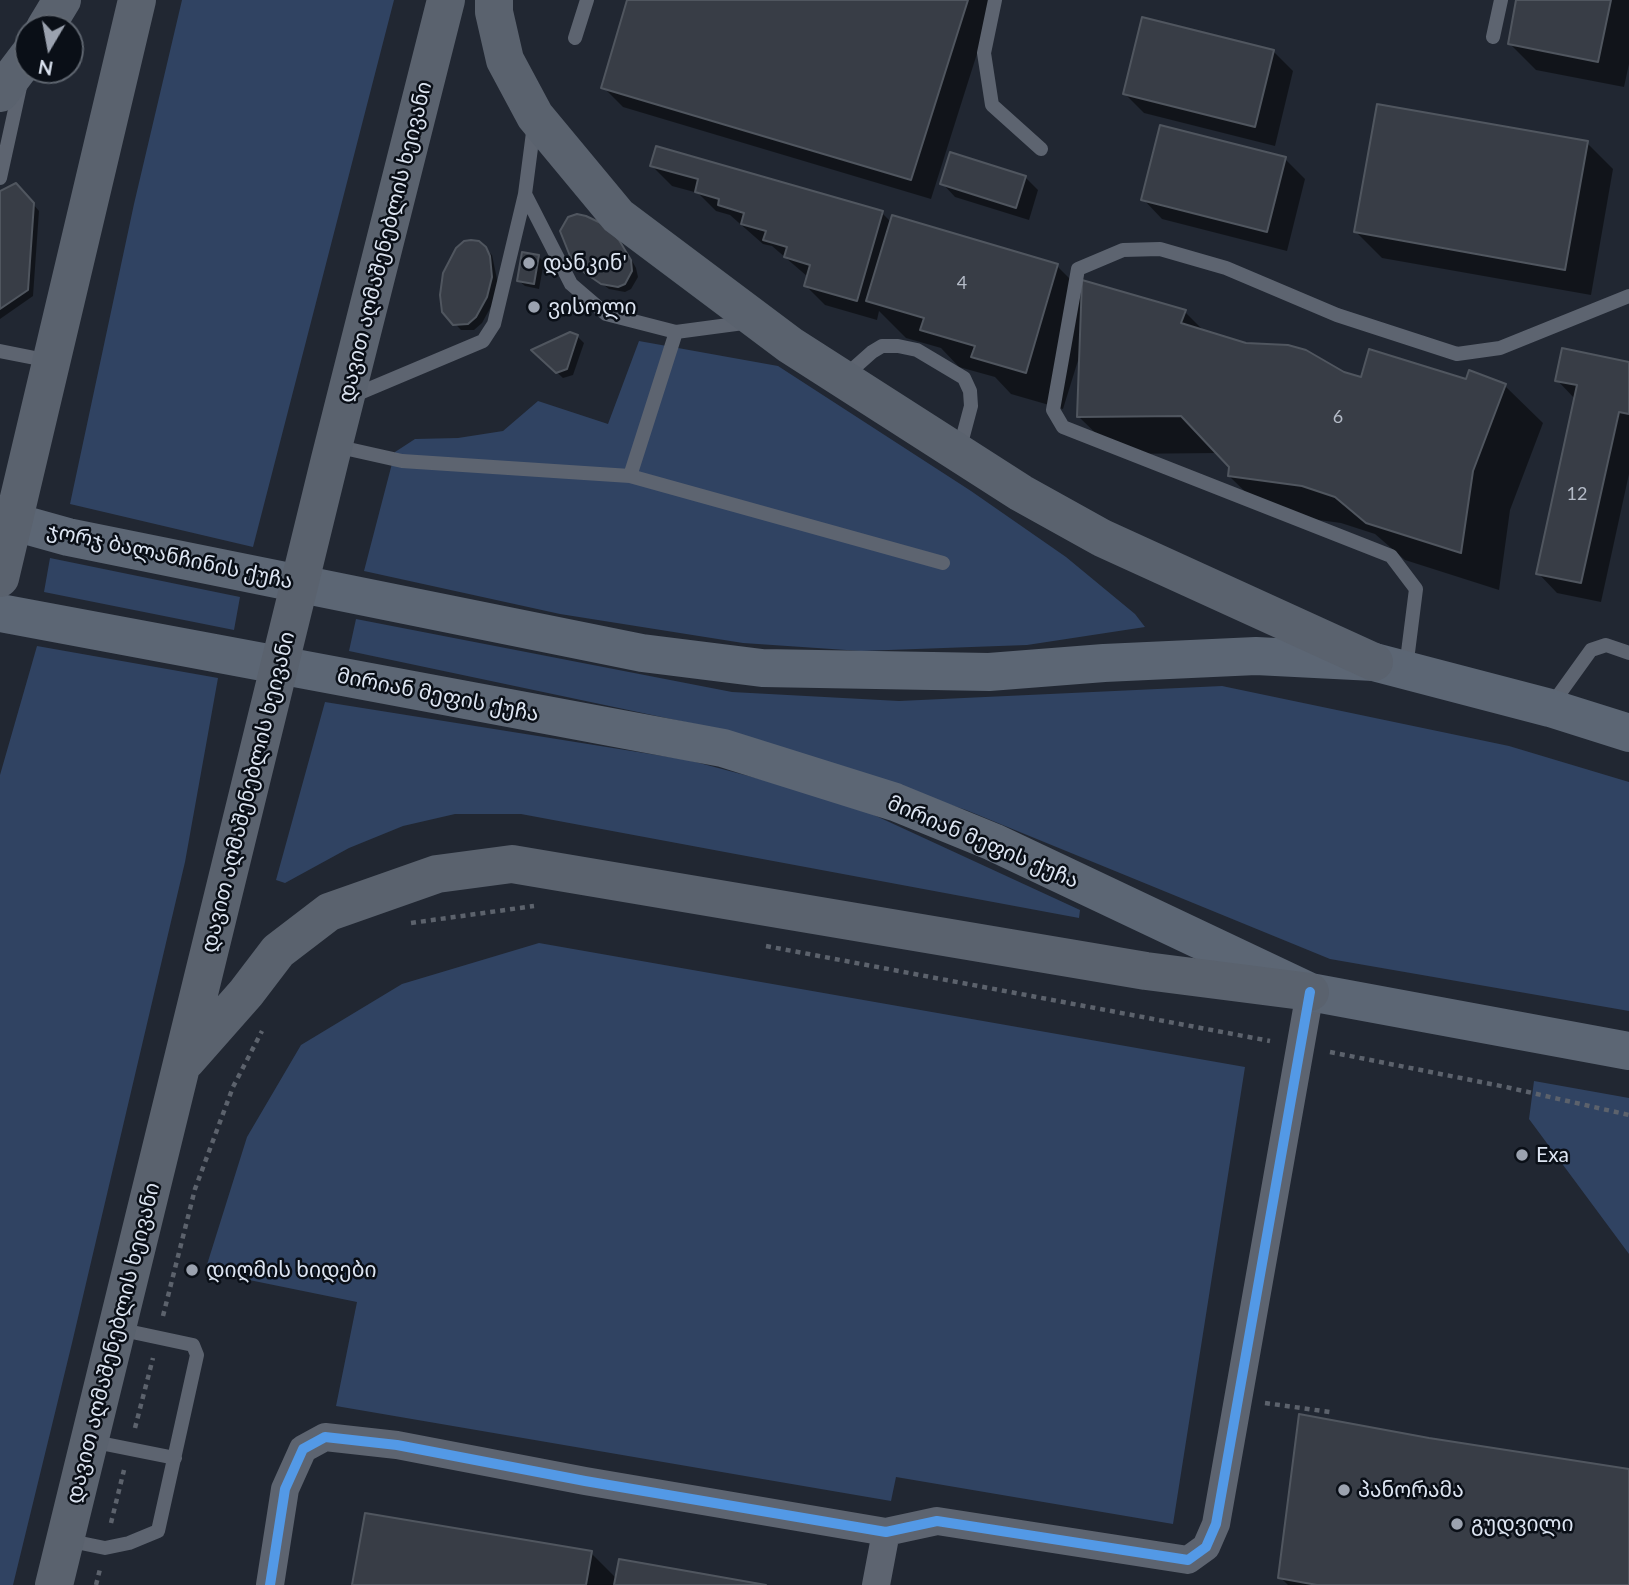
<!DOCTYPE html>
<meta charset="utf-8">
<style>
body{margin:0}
#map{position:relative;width:1629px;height:1585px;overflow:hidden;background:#212732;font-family:Lato,sans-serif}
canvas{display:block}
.north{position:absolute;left:14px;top:14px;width:70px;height:70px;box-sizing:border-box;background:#0a0f17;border:2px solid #5e656f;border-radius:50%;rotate:190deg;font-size:19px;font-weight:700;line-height:28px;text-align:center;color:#dde5f2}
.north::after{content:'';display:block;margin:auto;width:24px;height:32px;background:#9ba2af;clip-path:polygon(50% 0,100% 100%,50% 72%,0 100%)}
</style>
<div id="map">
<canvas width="1629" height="1585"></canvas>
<div class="north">N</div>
</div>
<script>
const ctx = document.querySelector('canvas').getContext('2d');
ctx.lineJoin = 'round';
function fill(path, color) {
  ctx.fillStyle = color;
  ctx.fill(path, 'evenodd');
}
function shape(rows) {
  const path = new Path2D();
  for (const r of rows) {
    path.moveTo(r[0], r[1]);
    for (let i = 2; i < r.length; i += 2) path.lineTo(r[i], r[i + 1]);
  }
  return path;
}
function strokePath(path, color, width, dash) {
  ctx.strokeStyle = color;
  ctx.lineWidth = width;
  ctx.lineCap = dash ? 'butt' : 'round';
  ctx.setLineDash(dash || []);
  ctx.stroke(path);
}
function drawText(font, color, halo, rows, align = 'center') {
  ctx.font = font + ' Lato,"Noto Sans Georgian",sans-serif';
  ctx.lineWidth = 5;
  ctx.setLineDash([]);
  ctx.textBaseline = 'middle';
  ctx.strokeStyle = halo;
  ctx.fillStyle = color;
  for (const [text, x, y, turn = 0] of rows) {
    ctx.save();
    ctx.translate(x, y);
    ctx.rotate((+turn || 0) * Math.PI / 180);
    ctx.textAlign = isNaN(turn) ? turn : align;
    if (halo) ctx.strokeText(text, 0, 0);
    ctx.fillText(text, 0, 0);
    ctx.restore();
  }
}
fill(shape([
 [182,0,394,0,253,547,70,504,134,204],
 [639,341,778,366,971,491,1066,557,1135,614,1145,627,1027,645,861,651,743,643,560,614,364,571,395,452,415,439,458,438,503,431,538,401,608,424],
 [50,558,240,597,234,630,44,592],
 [356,619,732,692,899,701,1222,686,1509,746,1629,782,1629,1011,1330,959,966,810,723,730,349,651],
 [37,646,218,678,185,862,72,1343,13,1585,0,1585,0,775],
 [325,702,688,760,775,783,861,809,1080,910,1079,918,521,814,455,814,403,826,349,848,285,883,276,880],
 [539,943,1245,1067,1173,1524,896,1477,891,1501,336,1406,357,1302,205,1271,247,1137,301,1045,402,984],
 [1534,1081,1629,1098,1629,1254,1529,1119]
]), '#304362');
fill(shape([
 [629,0,994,0,931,199,623,107,603,87],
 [1518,0,1629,0,1629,64,1624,87,1536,70,1510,44],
 [1273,51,1293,71,1275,146,1144,113,1124,93],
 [1587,143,1613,169,1591,295,1382,258,1356,232],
 [1285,159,1305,179,1287,251,1162,219,1143,199],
 [652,166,882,213,892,223,1057,266,1083,292,1185,312,1205,332,1363,379,1468,382,1505,386,1543,423,1510,510,1499,590,1405,560,1375,534,1341,523,1267,513,1229,476,1231,466,1219,453,1117,454,1079,417,1080,354,1063,409,1011,394,995,377,959,367,941,348,906,338,879,311,877,320,825,305,806,286,808,277,772,246,763,244,730,215,716,211,698,193,672,186],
 [1025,177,1038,190,1029,220,955,197,942,183],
 [22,191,39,211,33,296,0,319,0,193],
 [604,227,625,248,636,268,638,277,631,289,625,292,609,289,585,270],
 [479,243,492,255,498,284,493,303,482,323,474,330,461,330,444,312],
 [538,256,544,262,539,289,525,286,518,280],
 [570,334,578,337,584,343,573,375,563,378,534,351],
 [1629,364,1629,474,1601,602,1557,593,1538,573,1575,399,1557,380],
 [1428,1440,1629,1471,1629,1585,1288,1585,1280,1577],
 [591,1553,617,1579,756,1585,354,1585]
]), '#0007');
const building = shape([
 [627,0,968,0,911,180,601,88,627,0],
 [1516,0,1611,0,1598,62,1508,44,1516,0],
 [1142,17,1274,50,1255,127,1123,94,1142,17],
 [1377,104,1588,141,1565,270,1354,232,1377,104],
 [1160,125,1286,157,1267,232,1141,200,1160,125],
 [656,146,883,211,857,301,804,286,810,265,784,257,787,247,763,240,766,231,741,224,744,213,718,205,719,199,695,192,698,179,650,166,656,146],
 [950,152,1026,176,1016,208,940,184,950,152],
 [16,183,34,203,28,290,0,309,0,191,16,183],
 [577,214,586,216,605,225,619,240,631,260,632,271,625,284,618,287,601,284,585,273,570,256,560,231,568,217,577,214],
 [892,215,1058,264,1026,373,971,357,975,346,920,330,924,318,866,301,892,215],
 [471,240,479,241,486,247,490,256,492,277,487,297,476,317,468,324,453,325,442,312,440,295,443,273,456,248,464,241,471,240],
 [522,252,539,255,534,284,517,281,522,252],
 [1082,280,1186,310,1181,323,1246,343,1288,345,1306,350,1344,372,1361,377,1369,349,1466,379,1469,370,1506,384,1473,471,1461,553,1366,523,1335,497,1302,486,1228,476,1229,467,1181,416,1077,417,1082,280],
 [570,332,578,335,567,369,556,373,531,350,570,332],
 [1562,348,1629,362,1629,414,1619,412,1581,583,1536,574,1577,385,1555,381,1562,348],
 [1299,1414,1429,1438,1629,1469,1629,1585,1317,1585,1278,1578,1299,1414],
 [365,1513,592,1551,586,1585,352,1585,365,1513],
 [619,1559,766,1585,614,1585,619,1559]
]);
fill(building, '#383d46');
strokePath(building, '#50565f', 2);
strokePath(shape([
 [411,923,534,906],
 [766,946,1270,1041],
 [1330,1052,1506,1087,1629,1115],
 [163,1316,195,1189,233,1087,262,1031],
 [1265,1403,1330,1412],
 [135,1428,153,1358],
 [111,1523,124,1470],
 [96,1585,100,1569]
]), '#5c626c', 4.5, [5, 5]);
strokePath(shape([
 [995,0,984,53,992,105,1041,149],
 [1493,37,1501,0],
 [575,38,587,0],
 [534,125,525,194,571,284,606,314,676,332,751,322],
 [0,178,20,87],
 [0,351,50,361],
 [845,376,872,352,882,346,898,346,917,350,964,378,970,391,971,406,959,451],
 [350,397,483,341,494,324,525,194],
 [335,446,402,461,630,476,943,563],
 [630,476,676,332],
 [1406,668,1416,589,1391,556,1063,427,1053,410,1078,269,1123,250,1160,249,1226,268,1337,315,1457,354,1500,348,1629,296],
 [1550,707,1591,650,1606,645,1629,653],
 [90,1441,175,1458],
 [66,1540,105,1548,129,1543,158,1531,197,1355,193,1345,118,1329]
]), '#5d6470', 14);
strokePath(shape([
 [270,1585,285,1489,303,1449,325,1437,397,1445,585,1481,886,1532,937,1521,1188,1560,1206,1547,1216,1524,1310,992],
 [876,1585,886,1532]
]), '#5d6470', 28);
strokePath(shape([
 [0,518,68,537,642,653,762,668,989,672,1104,663,1256,656,1374,662,1550,708,1629,733],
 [0,613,723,748,895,802,993,842,1310,992,1629,1051]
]), '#5c6674', 38);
strokePath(shape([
 [494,0,494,12,505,60,535,116,618,216,790,345,1021,493,1102,538,1374,662],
 [45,28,62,0],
 [0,93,28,56],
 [0,578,137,0],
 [186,1061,246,993,278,951,329,912,437,874,512,864,1146,971,1310,992],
 [54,1585,330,459,446,0]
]), '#5a626e', 38);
strokePath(shape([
 [270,1585,285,1489,303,1449,325,1437,397,1445,585,1481,886,1532,937,1521,1188,1560,1206,1547,1216,1524,1310,992]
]), '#5399e6', 10);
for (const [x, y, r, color] of [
 [529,263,7,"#9ba2af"],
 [534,307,7,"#9ba2af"],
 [1522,1155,7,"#9ba2af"],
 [192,1270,7,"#9ba2af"],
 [1344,1490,7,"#9ba2af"],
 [1457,1524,7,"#9ba2af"]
]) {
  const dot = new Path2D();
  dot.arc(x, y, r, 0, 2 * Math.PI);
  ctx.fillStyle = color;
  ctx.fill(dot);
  strokePath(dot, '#0a0f17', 2.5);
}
drawText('18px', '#b4bbc7', null, [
 ["4",962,283],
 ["6",1338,417],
 ["12",1577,494]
]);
drawText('21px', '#dde5f2', '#0a0f17', [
 ["დავით აღმაშენებლის ხეივანი",385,242,-76],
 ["ჯორჯ ბალანჩინის ქუჩა",170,556,12],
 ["მირიან მეფის ქუჩა",438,695,11],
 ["დავით აღმაშენებლის ხეივანი",248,792,-76],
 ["მირიან მეფის ქუჩა",983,842,23],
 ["დავით აღმაშენებლის ხეივანი",113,1343,-76]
]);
drawText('21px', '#dde5f2', '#0a0f17', [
 ["დანკინ'",543,263],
 ["ვისოლი",548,307],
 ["Exa",1536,1155],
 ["დიღმის ხიდები",206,1270],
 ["პანორამა",1358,1490],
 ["გუდვილი",1471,1524]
], 'left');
</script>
